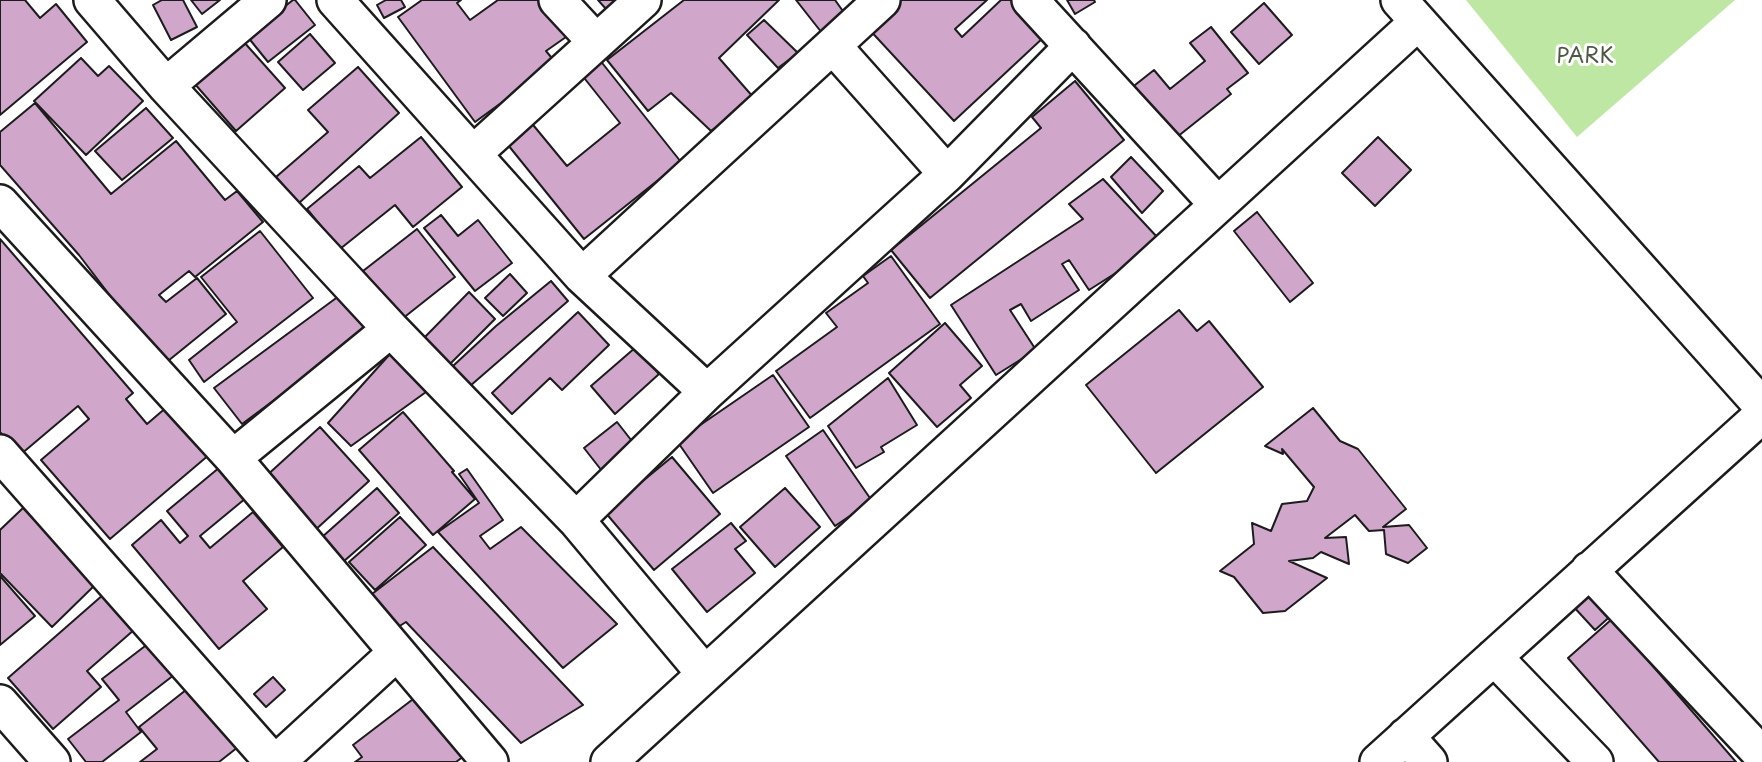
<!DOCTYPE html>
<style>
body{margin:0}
canvas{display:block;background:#fff}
</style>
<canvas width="1762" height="762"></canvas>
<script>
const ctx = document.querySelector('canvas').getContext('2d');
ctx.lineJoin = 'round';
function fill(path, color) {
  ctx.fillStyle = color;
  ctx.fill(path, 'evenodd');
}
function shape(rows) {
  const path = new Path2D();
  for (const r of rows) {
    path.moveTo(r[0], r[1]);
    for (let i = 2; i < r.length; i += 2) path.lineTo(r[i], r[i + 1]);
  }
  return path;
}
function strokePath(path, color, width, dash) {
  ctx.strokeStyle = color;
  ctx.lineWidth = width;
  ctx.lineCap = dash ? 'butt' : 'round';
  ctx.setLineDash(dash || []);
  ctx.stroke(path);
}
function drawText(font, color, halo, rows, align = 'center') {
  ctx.font = font + ' "Playpen Sans",sans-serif';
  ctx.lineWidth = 6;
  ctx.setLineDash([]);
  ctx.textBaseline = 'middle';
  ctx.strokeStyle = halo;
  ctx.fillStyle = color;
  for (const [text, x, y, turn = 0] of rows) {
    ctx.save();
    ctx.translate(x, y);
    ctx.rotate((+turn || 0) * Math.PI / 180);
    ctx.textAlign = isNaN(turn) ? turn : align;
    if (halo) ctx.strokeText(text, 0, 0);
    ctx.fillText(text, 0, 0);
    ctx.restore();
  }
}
fill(shape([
 [1466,0,1735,0,1577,137]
]), '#bee7a3');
const building = shape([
 [0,0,25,0,40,18,56,4,87,42,0,115,0,0],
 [162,0,183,0,197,27,171,40,153,5,162,0],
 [191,0,220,0,202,14,191,0],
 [293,0,295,0,315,25,268,62,247,36,293,0],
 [386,0,401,0,405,7,384,18,377,5,386,0],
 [422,0,461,0,457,3,470,20,498,0,539,0,566,37,546,51,556,63,475,122,398,17,422,0],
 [598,0,616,0,606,9,598,0],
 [684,0,779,0,719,58,754,98,711,131,671,93,648,111,607,60,684,0],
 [796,0,835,0,845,14,822,33,796,0],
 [895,0,987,0,955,29,962,37,1001,0,1011,0,1045,36,954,121,866,26,895,0],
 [1067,0,1094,0,1095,2,1075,14,1067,0],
 [1264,3,1292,35,1259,64,1231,32,1264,3],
 [764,20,798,53,778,68,747,35,764,20],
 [1211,27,1248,73,1227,89,1231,94,1172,141,1130,89,1154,70,1170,89,1205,61,1190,43,1211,27],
 [310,34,335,63,303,90,278,62,310,34],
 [243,41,285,88,236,131,194,83,243,41],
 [81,58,98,76,109,66,143,101,86,155,34,101,81,58],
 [599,59,681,162,584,239,504,140,529,120,567,166,620,123,581,74,599,59],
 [358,67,399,113,299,203,276,177,328,132,308,110,358,67],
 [1075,81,1124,140,930,298,891,250,1041,128,1032,117,1075,81],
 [35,103,111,194,176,141,225,200,237,191,263,222,195,277,189,271,159,295,166,302,197,278,226,314,163,365,79,255,0,165,0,132,35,103],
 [146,108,173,138,122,180,95,151,146,108],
 [421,137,462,187,413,227,395,205,340,249,307,209,359,166,370,178,421,137],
 [1378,137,1411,170,1375,206,1342,173,1378,137],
 [1131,157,1163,191,1142,213,1111,177,1131,157],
 [1103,179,1158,238,1130,264,1089,290,1069,260,1062,264,1079,290,1031,321,1021,304,1010,310,1036,350,996,375,951,305,1083,219,1069,204,1103,179],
 [1257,212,1313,283,1290,302,1234,231,1257,212],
 [441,215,458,236,478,220,512,263,475,291,424,228,441,215],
 [417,229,455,277,402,319,363,271,417,229],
 [260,231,313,298,204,382,189,360,237,322,201,277,260,231],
 [0,239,133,393,126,399,147,424,168,406,210,454,110,539,41,460,89,419,78,406,20,455,0,432,0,239],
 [891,256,940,324,810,418,776,371,837,327,826,313,868,283,863,276,891,256],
 [510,274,527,293,503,316,485,298,510,274],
 [551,281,568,301,470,386,453,366,496,326,551,281],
 [469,292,495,319,449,365,423,339,469,292],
 [343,293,370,329,242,424,214,388,343,293],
 [1179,310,1197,331,1209,321,1263,387,1156,473,1086,385,1179,310],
 [578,312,609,345,562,390,550,378,512,414,492,393,578,312],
 [945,323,982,366,960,385,971,398,937,427,889,373,945,323],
 [636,347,659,374,615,414,591,386,636,347],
 [390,354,426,392,351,446,328,423,390,354],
 [773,375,809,427,713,493,677,441,773,375],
 [888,378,917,425,881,447,884,452,856,468,828,426,888,378],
 [1313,408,1340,441,1358,449,1406,509,1383,527,1409,525,1427,548,1408,563,1386,554,1384,530,1369,531,1355,515,1325,538,1346,537,1349,564,1321,552,1313,558,1289,561,1327,578,1285,611,1263,613,1234,577,1220,571,1254,544,1252,523,1271,531,1282,504,1307,501,1314,487,1282,449,1283,454,1265,446,1313,408],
 [403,412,454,471,452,472,475,499,433,535,359,450,403,412],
 [617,422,635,445,602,471,584,448,617,422],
 [320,427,369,481,313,532,264,478,320,427],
 [823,430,872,501,835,526,786,456,823,430],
 [672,457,720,514,654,570,605,512,672,457],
 [220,467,246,498,200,536,210,548,253,512,283,547,243,581,267,609,219,649,132,545,161,520,180,543,188,536,167,511,220,467],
 [467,469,503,520,480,536,490,549,521,527,617,624,563,668,438,532,479,503,459,474,467,469],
 [377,488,399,513,343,562,321,538,377,488],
 [785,488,820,527,775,567,740,527,785,488],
 [23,508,96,584,52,627,0,573,0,530,23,508],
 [400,517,426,545,375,590,349,562,400,517],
 [731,523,746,541,735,549,755,573,707,612,672,569,731,523],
 [433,547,583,705,521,743,406,622,398,627,372,594,433,547],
 [0,576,35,616,0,645,0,576],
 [1593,587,1615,612,1595,630,1572,605,1593,587],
 [104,594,135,629,87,671,101,687,53,729,8,678,104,594],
 [1612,619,1736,762,1659,762,1568,658,1612,619],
 [149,643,174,675,126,712,141,732,102,762,86,762,68,739,119,700,102,679,149,643],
 [273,677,285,690,266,707,254,694,273,677],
 [191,686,238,747,219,762,140,762,157,749,139,727,191,686],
 [421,693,468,753,456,762,355,762,362,757,353,745,421,693]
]);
fill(building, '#d0a6cb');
strokePath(building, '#1c1c1c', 2);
const minor = shape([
 [92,0,166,86,391,329,576,520,705,674],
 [335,0,582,276,707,392],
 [557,0,596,42],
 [1030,0,1218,205],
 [1399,0,1762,406],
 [833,46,947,174],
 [166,86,268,0],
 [474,153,643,0],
 [0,203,233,458,490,762],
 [582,276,882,0],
 [0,453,273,762],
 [233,458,391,329],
 [576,520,707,392,947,174,1073,46],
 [1589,570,1762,755],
 [1494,657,1595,762],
 [0,703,52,762],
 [1406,736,1429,762],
 [277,762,396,653],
 [609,762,1418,22],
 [1378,762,1762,415]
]);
strokePath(minor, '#1c1c1c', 40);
strokePath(minor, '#fff', 35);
drawText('21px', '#4d5944', '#fff', [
 ["PARK",1585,57]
]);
</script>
